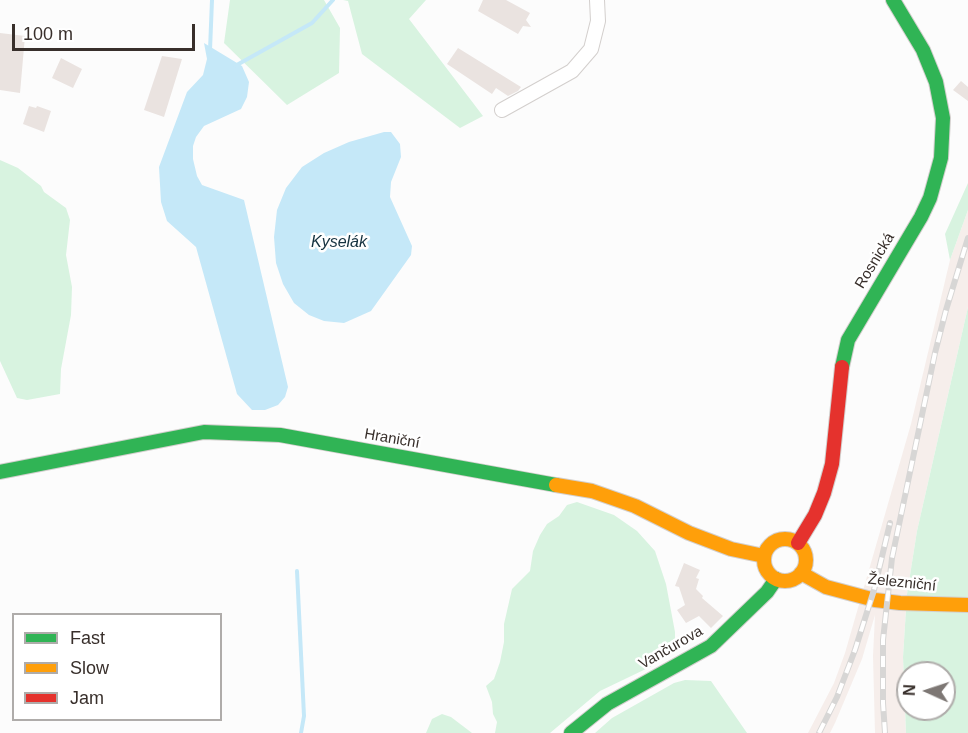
<!DOCTYPE html>
<meta charset="utf-8">
<style>
body{margin:0}
#map{position:relative;width:968px;height:733px;overflow:hidden;background:#fcfcfc;font-family:Arial,sans-serif}
canvas{display:block}
.legend{position:absolute;left:12px;top:613px;width:210px;height:108px;box-sizing:border-box;background:#fff;border:2px solid #afacaa;margin:0;padding:8px 10px;list-style:none;font-size:18px;color:#382f2b}
.legend li{display:flex;align-items:center;gap:12px;height:30px}
.legend b{width:30px;border:2px solid #afacaa}
.north{position:absolute;left:896px;top:661px;width:60px;height:60px;box-sizing:border-box;background:#fff;border:2px solid #afacaa;border-radius:50%;rotate:273deg;font-size:16px;font-weight:700;line-height:24px;text-align:center;color:#382f2b}
.north::after{content:'';display:block;margin:auto;width:21px;height:27px;background:#7d7774;clip-path:polygon(50% 0,100% 100%,50% 72%,0 100%)}
.scale{position:absolute;left:12px;top:24px;width:183px;height:27px;box-sizing:border-box;border:3px solid #382f2b;border-top:0;padding-left:8px;font-size:18px;line-height:21px;white-space:nowrap;color:#382f2b;-webkit-text-stroke:4px #fff;paint-order:stroke}
</style>
<div id="map">
<canvas width="968" height="733"></canvas>
<ul class="legend">
<li><b style="height:8px;background:#30b455"></b>Fast</li>
<li><b style="height:8px;background:#ff9f0a"></b>Slow</li>
<li><b style="height:8px;background:#e5322d"></b>Jam</li>
</ul>
<div class="north">N</div>
<div class="scale">100 m</div>
</div>
<script>
const ctx = document.querySelector('canvas').getContext('2d');
ctx.lineJoin = 'round';
function fill(path, color) {
  ctx.fillStyle = color;
  ctx.fill(path, 'evenodd');
}
function shape(rows) {
  const path = new Path2D();
  for (const r of rows) {
    if (r.length === 3) {
      path.moveTo(r[0] + r[2], r[1]);
      path.arc(r[0], r[1], r[2], 0, 2 * Math.PI);
      continue;
    }
    path.moveTo(r[0], r[1]);
    for (let i = 2; i < r.length; i += 2) path.lineTo(r[i], r[i + 1]);
  }
  return path;
}
function strokePath(path, color, width, dash) {
  ctx.strokeStyle = color;
  ctx.lineWidth = width;
  ctx.lineCap = dash ? 'butt' : 'round';
  ctx.setLineDash(dash || []);
  ctx.stroke(path);
}
function drawText(font, color, halo, rows, align = 'center') {
  ctx.font = font + ' Arial,sans-serif';
  ctx.lineWidth = 5;
  ctx.setLineDash([]);
  ctx.textBaseline = 'middle';
  ctx.strokeStyle = halo;
  ctx.fillStyle = color;
  for (const [text, x, y, turn = 0] of rows) {
    ctx.save();
    ctx.translate(x, y);
    ctx.rotate((+turn || 0) * Math.PI / 180);
    ctx.textAlign = isNaN(turn) ? turn : align;
    if (halo) ctx.strokeText(text, 0, 0);
    ctx.fillText(text, 0, 0);
    ctx.restore();
  }
}
fill(shape([
 [968,210,968,307,917,531,907,594,903,657,906,733,875,733,873,656,875,615,862,659,835,723,830,733,808,733,834,683,845,653,911,424,950,260]
]), '#f6eeeb');
fill(shape([
 [230,0,324,0,340,28,339,73,287,105,224,43],
 [343,0,426,0,409,19,483,116,460,128,362,54,348,1],
 [0,160,18,168,41,186,44,192,66,208,70,220,66,255,72,287,71,315,61,369,60,394,27,400,17,398,0,361],
 [968,183,968,210,950,260,945,234],
 [968,307,968,733,906,733,903,657,907,594,917,531],
 [908,673,944,673,944,709,908,709],
 [577,502,614,515,637,531,655,551,666,584,675,632,675,649,650,667,600,691,550,733,495,733,497,722,493,714,492,702,486,686,494,679,500,662,504,642,504,624,512,589,530,571,533,551,540,535,547,524,559,516,567,505],
 [685,680,711,681,747,733,595,733,612,718,674,683],
 [442,714,451,717,472,733,426,733,432,719]
]), '#d8f3e0');
fill(shape([
 [204,43,242,66,249,82,247,97,241,109,204,126,196,137,193,146,193,159,197,176,202,185,244,200,288,387,285,397,278,405,265,410,252,410,237,394,196,247,167,221,161,202,159,167,187,92,203,75,207,59],
 [384,132,391,132,400,144,401,157,391,182,390,197,412,246,411,255,371,311,344,323,324,321,309,315,294,303,283,284,276,263,274,237,277,210,286,188,302,167,324,153,349,142]
]), '#c5e8f8');
strokePath(shape([
 [210,50,212,0],
 [235,66,312,23,333,0],
 [297,571,304,716,301,733]
]), '#c5e8f8', 4);
fill(shape([
 [483,0,506,0,530,13,526,20,531,27,523,26,518,34,478,11],
 [0,33,25,36,20,93,0,90],
 [458,48,521,87,518,91,508,96,496,88,492,94,447,64],
 [162,56,182,59,164,117,144,110],
 [61,58,82,69,73,88,52,78],
 [961,81,968,87,968,101,953,90],
 [29,106,36,108,37,106,51,111,44,132,23,124],
 [684,563,700,570,696,578,699,579,696,589,703,596,702,598,723,616,711,628,699,616,686,623,677,610,685,605,679,587,675,586]
]), '#eae3e0');
const street = shape([
 [502,110,572,71,591,49,598,21,597,0]
]);
const fast = shape([
 [842,367,848,340,921,217,930,198,941,158,943,118,936,82,923,50,893,0],
 [0,472,204,432,280,435,556,485],
 [571,733,607,704,711,646,767,592,776,579]
]);
const slow = shape([
 [556,485,592,491,635,506,689,533,731,549,764,556],
 [785,560,21],
 [801,573,826,587,875,600,900,603,968,605]
]);
const jam = shape([
 [798,543,815,515,824,493,832,464,842,367]
]);
strokePath(street, '#d3cfcd', 16);
strokePath(fast, '#d3cfcd', 16);
strokePath(slow, '#d3cfcd', 16);
strokePath(jam, '#d3cfcd', 16);
strokePath(street, '#fff', 14);
strokePath(fast, '#30b455', 14);
strokePath(slow, '#ff9f0a', 14);
strokePath(jam, '#e5322d', 14);
const rail = shape([
 [819,733,837,697,855,650,874,590,890,523],
 [885,733,883,703,883,640,892,558,935,353,946,310,968,238]
]);
strokePath(rail, '#d7d6d5', 6);
strokePath(rail, '#fff', 4, [11]);
drawText('15px', '#382f2b', '#fff', [
 ["Rosnická",875,261,-59],
 ["Hraniční",392,439,10],
 ["Železniční",902,583,6],
 ["Vančurova",671,648,-30]
]);
drawText('italic 16px', '#153240', '#fff', [
 ["Kyselák",339,243]
]);
</script>
